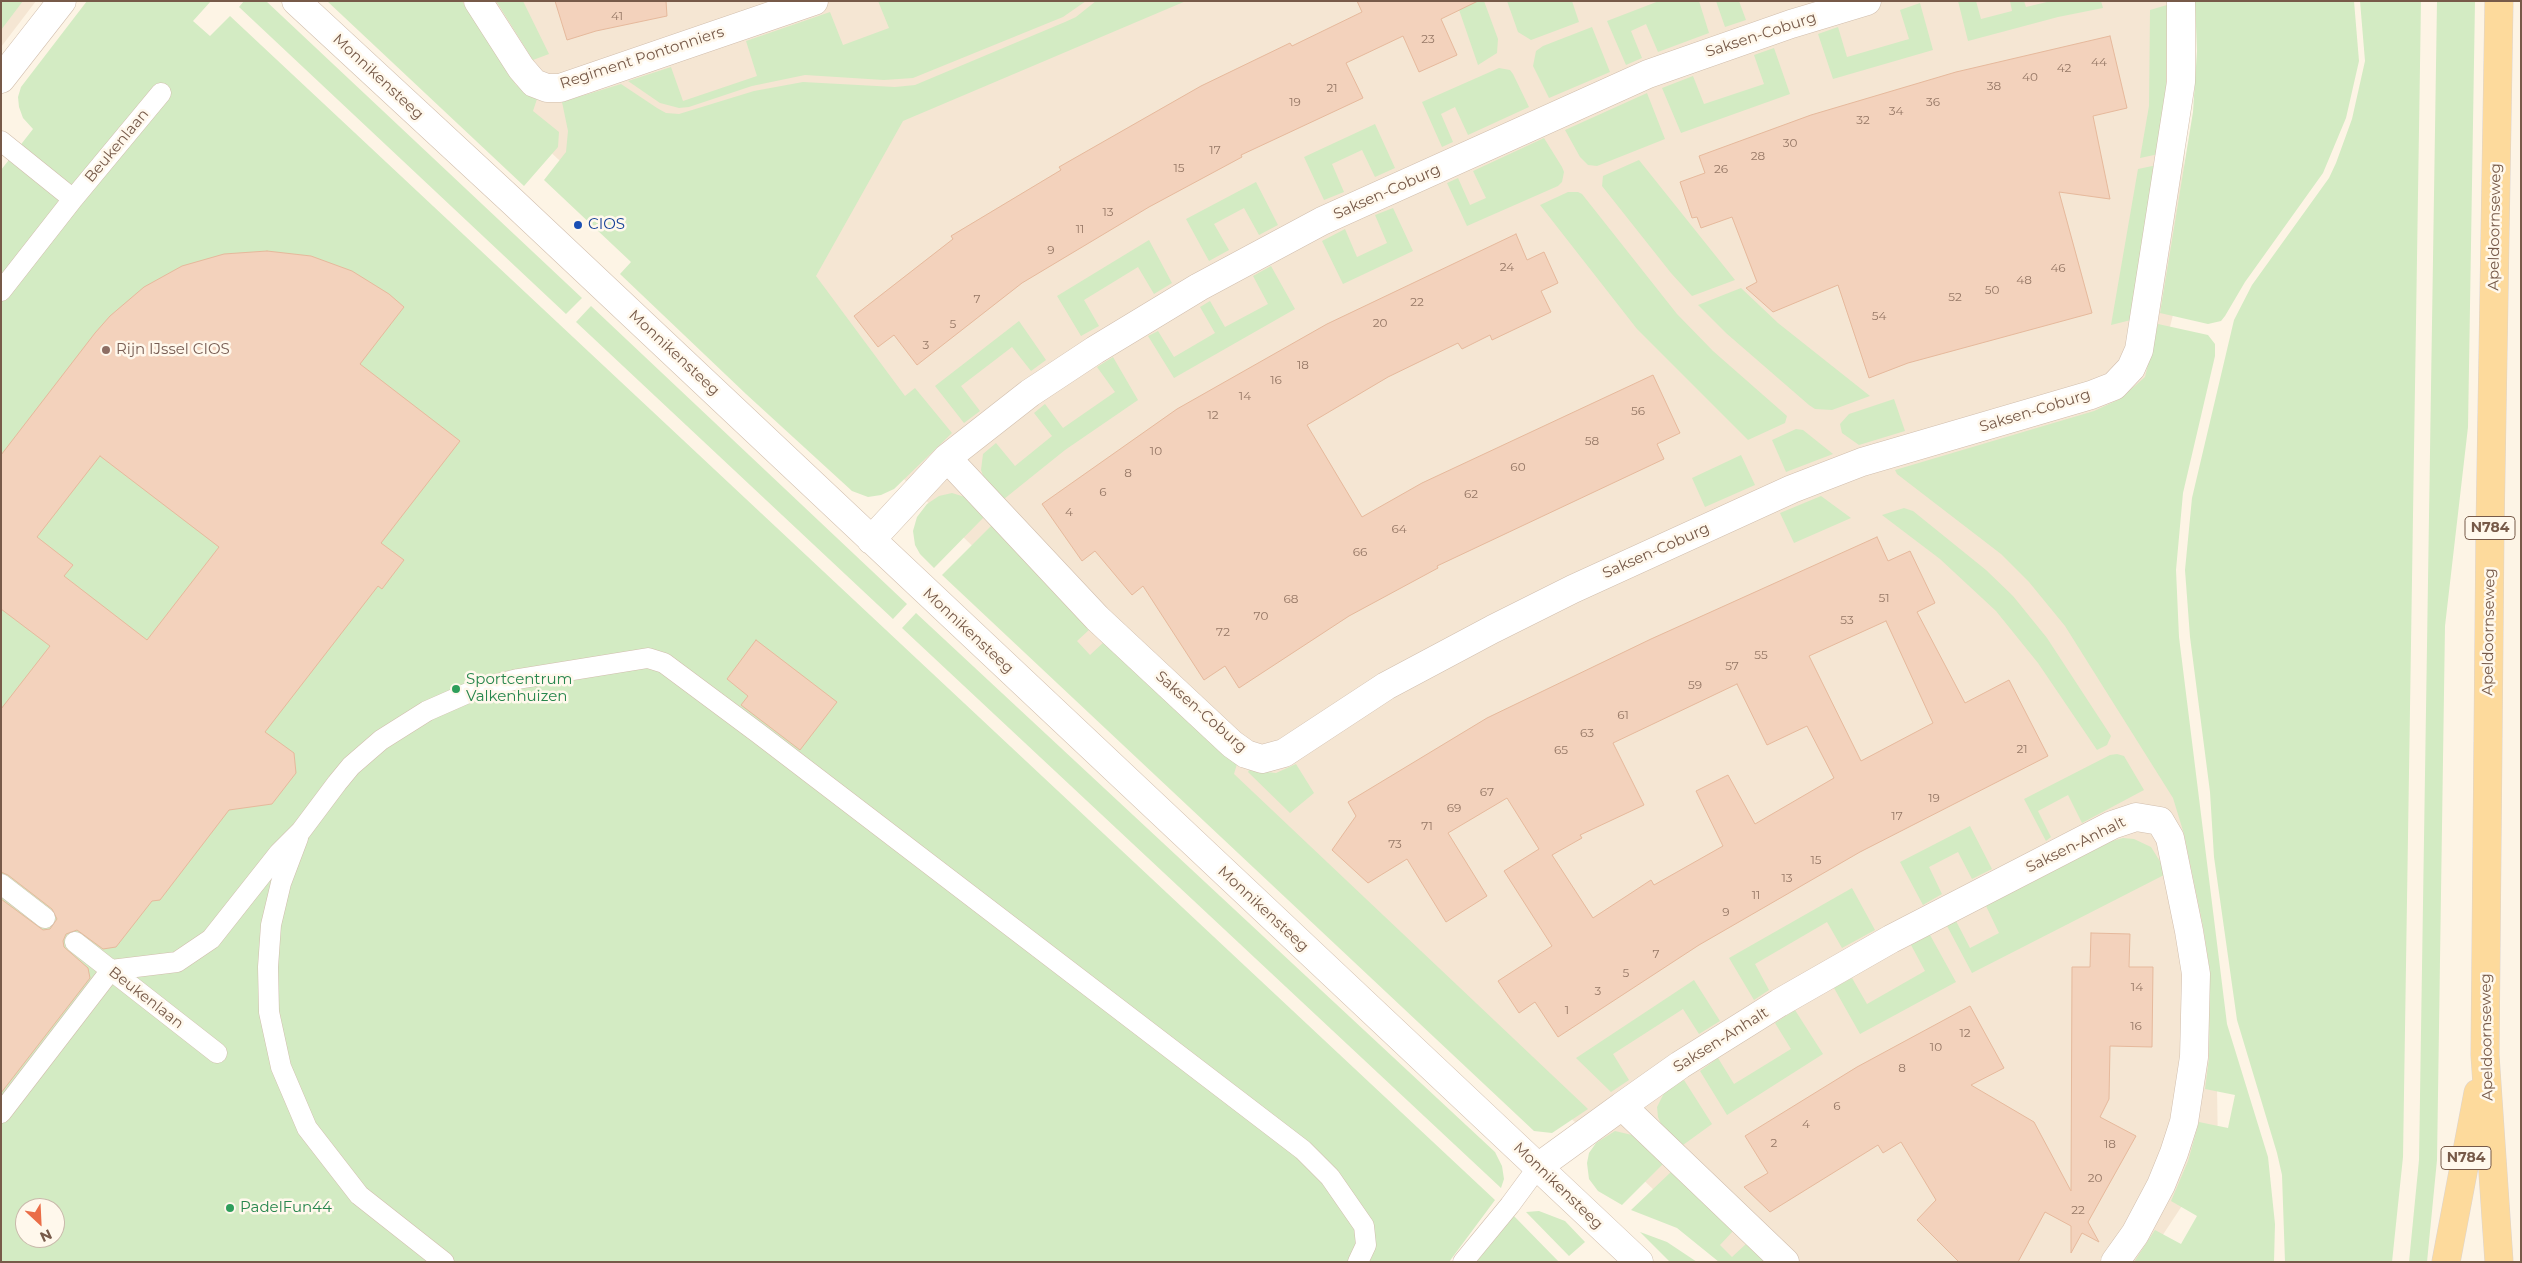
<!DOCTYPE html>
<style>
body{margin:0}
#map{position:relative;width:2522px;height:1263px;overflow:hidden;background:#fdf4e5;font-family:Montserrat,sans-serif}
canvas{display:block}
.frame{position:absolute;inset:0;border:2px solid #775a49;pointer-events:none}
.north{position:absolute;left:15px;top:1198px;width:50px;height:50px;box-sizing:border-box;background:#fff8ec;border:1px solid #c9b9ab;border-radius:50%;rotate:155deg;font-size:14px;font-weight:700;line-height:20px;text-align:center;color:#775a49}
.north::after{content:'';display:block;margin:auto;width:18px;height:22px;background:#ea6d47;clip-path:polygon(50% 0,100% 100%,50% 72%,0 100%)}
</style>
<div id="map">
<canvas width="2522" height="1263"></canvas>
<div class="frame"></div>
<div class="north">N</div>
</div>
<script>
const ctx = document.querySelector('canvas').getContext('2d');
ctx.lineJoin = 'round';
function fill(path, color) {
  ctx.fillStyle = color;
  ctx.fill(path, 'evenodd');
}
function shape(rows) {
  const path = new Path2D();
  for (const r of rows) {
    path.moveTo(r[0], r[1]);
    for (let i = 2; i < r.length; i += 2) path.lineTo(r[i], r[i + 1]);
  }
  return path;
}
function strokePath(path, color, width, dash) {
  ctx.strokeStyle = color;
  ctx.lineWidth = width;
  ctx.lineCap = dash ? 'butt' : 'round';
  ctx.setLineDash(dash || []);
  ctx.stroke(path);
}
function drawText(font, color, halo, rows, align = 'center') {
  ctx.font = font + ' Montserrat,sans-serif';
  ctx.lineWidth = 5;
  ctx.setLineDash([]);
  ctx.textBaseline = 'middle';
  ctx.strokeStyle = halo;
  ctx.fillStyle = color;
  for (const [text, x, y, turn = 0] of rows) {
    ctx.save();
    ctx.translate(x, y);
    ctx.rotate((+turn || 0) * Math.PI / 180);
    ctx.textAlign = isNaN(turn) ? turn : align;
    if (halo) ctx.strokeText(text, 0, 0);
    ctx.fillText(text, 0, 0);
    ctx.restore();
  }
}
fill(shape([
 [1,1,36,1,1,47],
 [386,1,2192,1,2178,295,2153,394,2055,591,2182,792,2215,958,2218,1151,2145,1262,1729,1262,1632,1169,1489,1051,866,442]
]), '#f5e6d3');
fill(shape([
 [1,1,23,1,1,30],
 [87,1,211,1,193,21,210,36,230,16,1495,1200,1449,1262,1,1262,1,170,33,129,23,118,19,107,18,97,21,87],
 [25,1208,55,1208,55,1238,25,1238],
 [244,1,266,1,582,298,566,314,239,7],
 [327,1,462,1,516,85,537,99,533,111,559,132,558,147,524,186],
 [496,1,523,1,549,54,533,60],
 [878,1,1086,1,1063,17,913,78,884,80,805,75,752,86,689,107,679,108,660,103,628,81,671,67,683,101,757,76,746,41,830,12,843,45,889,28],
 [1096,1,1186,1,903,121,816,276,905,396,915,388,952,433,894,489,881,495,868,497,852,491,746,394,620,274,631,262,544,180,566,152,568,131,562,102,621,84,657,108,666,113,679,114,754,91,803,82,895,87,915,85,1065,22,1076,17],
 [1456,1,1484,1,1498,39,1497,53,1478,65],
 [1507,1,1572,1,1579,22,1531,40,1518,32],
 [1659,1,1699,1,1709,33,1658,52,1646,24,1631,31,1642,58,1626,65,1607,21],
 [1716,1,1739,1,1746,20,1725,27],
 [1958,1,1976,1,1981,19,2012,11,2010,1,2024,1,2026,7,2051,1,2101,1,2103,8,2058,17,1968,41],
 [2195,1,2354,1,2359,61,2346,118,2323,173,2245,282,2225,316,2221,321,2208,324,2160,313,2193,112,2197,51],
 [2360,1,2421,1,2403,1157,2392,1262,2285,1262,2282,1175,2277,1153,2237,1020,2214,857,2210,792,2190,637,2185,570,2192,498,2234,320,2252,285,2329,178,2336,163,2352,119,2365,61],
 [2437,1,2475,1,2468,427,2445,626,2437,1160,2427,1262,2409,1262,2419,1160],
 [1920,3,1933,50,1833,79,1818,34,1838,27,1847,57,1909,39,1900,10],
 [2167,5,2166,86,2159,154,2140,158,2149,106,2150,10],
 [1592,27,1610,72,1549,98,1533,66,1536,51,1543,46],
 [1774,48,1790,94,1681,133,1662,88,1693,76,1704,104,1764,84,1754,55],
 [1499,68,1510,70,1513,74,1529,107,1468,135,1455,107,1441,114,1453,142,1442,147,1422,102],
 [1647,93,1665,139,1597,166,1588,165,1580,157,1565,130],
 [1375,124,1395,168,1375,177,1362,150,1332,164,1344,192,1324,200,1304,157],
 [1544,138,1562,167,1564,172,1562,182,1558,186,1467,226,1447,183,1458,178,1470,205,1486,198,1473,171],
 [1639,160,1735,280,1692,296,1671,273,1602,186,1603,176],
 [2157,165,2131,320,2111,325,2138,169],
 [1256,182,1278,225,1259,235,1244,208,1214,224,1229,250,1209,261,1186,219],
 [1568,192,1578,192,1582,194,1677,314,1713,351,1787,416,1785,423,1748,440,1637,329,1540,205],
 [1393,208,1413,251,1343,284,1322,241,1345,229,1357,257,1387,243,1375,215],
 [1149,240,1172,283,1154,294,1138,267,1084,300,1099,326,1081,336,1057,296],
 [1271,266,1295,309,1174,378,1148,336,1158,331,1174,357,1215,333,1200,307,1210,301,1225,327,1268,304,1253,276],
 [1741,288,1778,323,1870,396,1832,410,1815,409,1809,405,1726,333,1698,305],
 [591,306,907,604,893,619,576,322],
 [1019,321,1046,360,1031,371,1012,347,961,386,980,411,964,423,935,386],
 [2158,324,2208,335,2215,344,2215,356,2183,493,2176,570,2179,637,2227,1024,2268,1157,2275,1224,2274,1262,2134,1262,2155,1230,2181,1244,2197,1216,2171,1201,2188,1161,2199,1122,2228,1128,2235,1095,2205,1089,2209,1058,2210,971,2203,926,2184,834,2173,798,2065,626,2029,582,2001,554,1897,474,1895,470,2094,411,2120,399,2145,377],
 [1113,357,1138,400,1065,450,1004,499,984,478,981,470,983,454,996,443,1015,466,1052,436,1034,413,1045,404,1063,428,1115,392,1097,367],
 [1894,399,1905,431,1859,445,1842,433,1840,424,1849,414],
 [1796,429,1803,430,1833,454,1786,472,1772,440],
 [2521,429,2521,853,2520,814],
 [1741,455,1755,485,1705,507,1692,478],
 [952,493,965,497,984,517,934,568,920,554,915,545,913,531,917,517,927,504,939,496],
 [1821,496,1851,518,1794,543,1780,513],
 [1904,508,1913,511,1986,570,2013,596,2047,638,2111,736,2107,745,2097,750,2038,663,1996,611,1940,559,1882,515],
 [992,525,1090,629,1077,641,1090,655,1104,642,1237,764,1234,774,1588,1109,1552,1133,1534,1131,942,575],
 [916,613,1495,1152,1502,1166,1504,1179,1501,1188,902,628],
 [2117,754,2124,756,2144,790,2082,823,2068,795,2038,811,2051,837,2046,841,2024,799,2110,755],
 [1296,764,1314,793,1290,813,1248,772,1249,770,1276,773],
 [1970,826,1992,869,1972,879,1958,852,1929,867,1942,894,1923,905,1900,862],
 [2123,838,2134,839,2151,847,2161,863,2164,875,1972,973,1947,926,1956,921,1970,948,1999,933,1986,906,2112,841],
 [1852,888,1875,930,1842,948,1827,922,1755,964,1769,990,1754,1000,1729,958],
 [1930,935,1956,982,1860,1034,1834,988,1852,978,1867,1004,1925,971,1911,945],
 [1694,980,1720,1021,1699,1034,1683,1009,1613,1054,1629,1080,1611,1092,1576,1058],
 [1795,1010,1823,1054,1727,1115,1700,1071,1718,1058,1734,1084,1791,1049,1775,1023],
 [1684,1080,1712,1124,1683,1145,1662,1126,1658,1117,1657,1107,1664,1093],
 [1615,1131,1632,1135,1663,1164,1622,1205,1598,1191,1589,1179,1587,1163,1589,1153,1596,1143],
 [1671,1172,1733,1231,1720,1245,1732,1257,1746,1244,1765,1262,1719,1262,1677,1228,1631,1210],
 [1539,1211,1565,1221,1585,1242,1569,1256,1526,1212],
 [1513,1215,1559,1262,1476,1262],
 [1640,1232,1667,1242,1697,1262,1670,1262]
]), '#d3ebc3');
const building = shape([
 [555,1,666,1,667,16,596,31,567,40,555,1],
 [1357,1,1478,1,1441,19,1457,55,1419,72,1403,36,1346,63,1363,98,1241,155,1242,157,1149,207,1022,283,917,365,894,335,878,347,854,316,953,239,951,236,1061,170,1059,167,1201,86,1290,43,1292,46,1362,12,1357,1],
 [2110,36,2127,108,2093,116,2110,199,2059,192,2092,313,1908,363,1869,378,1838,285,1773,312,1746,288,1757,282,1732,217,1701,228,1697,217,1692,218,1680,182,1705,173,1699,156,1811,115,1956,72,2110,36],
 [1516,234,1527,260,1544,252,1558,283,1541,291,1551,312,1492,340,1490,335,1462,349,1458,343,1388,377,1307,425,1362,517,1422,483,1653,375,1680,433,1657,444,1664,459,1437,566,1438,568,1349,616,1239,688,1225,666,1204,680,1143,586,1132,595,1095,551,1082,561,1042,504,1177,409,1327,324,1516,234],
 [267,251,311,256,352,271,389,294,404,307,360,364,460,441,381,543,404,560,382,589,378,586,265,732,294,753,296,773,272,804,229,810,160,900,152,901,116,947,103,949,77,930,66,934,63,941,64,947,88,968,90,978,1,1093,1,899,43,930,50,929,57,919,52,909,8,875,1,872,1,709,50,646,1,609,1,455,95,333,110,316,144,287,182,266,224,254,267,251],
 [100,456,219,547,147,640,64,576,73,565,37,537,100,456],
 [1877,537,1888,561,1910,551,1935,603,1917,612,1965,703,2009,680,2048,756,1860,852,1699,945,1558,1037,1535,1002,1519,1013,1498,981,1552,946,1504,871,1539,849,1507,798,1448,833,1487,896,1446,922,1407,859,1368,883,1332,850,1356,816,1348,802,1487,718,1651,639,1877,537],
 [1886,621,1933,723,1861,761,1809,656,1886,621],
 [1737,684,1767,745,1807,726,1834,778,1755,824,1728,775,1696,791,1723,846,1654,885,1651,880,1593,918,1552,855,1582,838,1580,835,1644,805,1613,743,1737,684],
 [756,640,837,702,800,750,741,705,748,696,727,679,756,640],
 [2091,933,2130,934,2129,967,2153,967,2152,1047,2110,1046,2109,1099,2100,1117,2136,1136,2088,1222,2099,1242,2082,1233,2071,1253,2071,1226,2045,1212,2018,1262,1959,1262,1917,1220,1936,1200,1901,1142,1883,1153,1878,1145,1770,1212,1744,1187,1768,1173,1745,1136,1857,1067,1970,1006,2004,1068,1971,1085,2034,1122,2071,1191,2072,967,2090,967,2091,933]
]);
fill(building, '#f3d2bc');
strokePath(building, '#e6b99c', 1);
const service = shape([
 [1,141,73,199,1,291],
 [73,199,161,93],
 [298,838,281,883,271,925,268,967,269,1012,281,1067,307,1128,359,1195,444,1262],
 [1,884,45,918],
 [75,942,217,1053],
 [1,1113,111,970,177,962,211,939,279,853,301,831,337,783,351,766,381,740,427,711,477,689,518,679,648,658,664,663,758,733,1303,1150,1330,1177,1364,1226,1366,1245,1358,1262],
 [1463,1262,1510,1205,1538,1167]
]);
const minor = shape([
 [296,1,512,201,1639,1262],
 [478,1,521,68,534,83,547,88,560,88,814,1],
 [1,79,62,1],
 [947,458,1097,618,1232,744,1246,754,1262,759,1284,753,1386,686,1493,629,1573,589,1792,489,1862,462,2091,395,2114,386,2131,368,2139,350,2181,82,2181,1],
 [871,540,947,458,1030,393,1095,350,1199,287,1322,221,1648,74,1791,24,1867,1],
 [1622,1106,1680,1065,1779,1003,1891,939,2112,825,2136,817,2160,821,2170,838,2189,931,2196,974,2194,1057,2184,1122,2174,1153,2161,1185,2135,1234,2115,1262],
 [1538,1167,1622,1106,1785,1262]
]);
const primary = shape([
 [2499,1,2490,529,2485,1055,2499,1262],
 [2446,1262,2478,1093]
]);
strokePath(service, '#d1bead', 21);
strokePath(minor, '#d1bead', 29);
strokePath(primary, '#dcd4d0', 29);
strokePath(service, '#fff', 20);
strokePath(minor, '#fff', 28);
strokePath(primary, '#fdda9c', 28);
for (const [x, y, r, color] of [
 [578,225,5,"#1a4fb4"],
 [106,350,5,"#8d6e63"],
 [456,689,5,"#2e9e5b"],
 [230,1208,5,"#2e9e5b"]
]) {
  const dot = new Path2D();
  dot.arc(x, y, r, 0, 2 * Math.PI);
  ctx.fillStyle = color;
  ctx.fill(dot);
  strokePath(dot, '#fff8ec', 2);
}
drawText('12px', '#967866', null, [
 ["41",617,16],
 ["23",1428,39],
 ["44",2099,62],
 ["42",2064,68],
 ["40",2030,77],
 ["38",1994,86],
 ["21",1332,88],
 ["19",1295,102],
 ["36",1933,102],
 ["34",1896,111],
 ["32",1863,120],
 ["30",1790,143],
 ["17",1215,150],
 ["28",1758,156],
 ["15",1179,168],
 ["26",1721,169],
 ["13",1108,212],
 ["11",1080,229],
 ["9",1051,250],
 ["24",1507,267],
 ["46",2058,268],
 ["48",2024,280],
 ["50",1992,290],
 ["52",1955,297],
 ["7",977,299],
 ["22",1417,302],
 ["54",1879,316],
 ["20",1380,323],
 ["5",953,324],
 ["3",926,345],
 ["18",1303,365],
 ["16",1276,380],
 ["14",1245,396],
 ["56",1638,411],
 ["12",1213,415],
 ["58",1592,441],
 ["10",1156,451],
 ["60",1518,467],
 ["8",1128,473],
 ["6",1103,492],
 ["62",1471,494],
 ["4",1069,512],
 ["64",1399,529],
 ["66",1360,552],
 ["51",1884,598],
 ["68",1291,599],
 ["70",1261,616],
 ["53",1847,620],
 ["72",1223,632],
 ["55",1761,655],
 ["57",1732,666],
 ["59",1695,685],
 ["61",1623,715],
 ["63",1587,733],
 ["21",2022,749],
 ["65",1561,750],
 ["67",1487,792],
 ["19",1934,798],
 ["69",1454,808],
 ["17",1897,816],
 ["71",1427,826],
 ["73",1395,844],
 ["15",1816,860],
 ["13",1787,878],
 ["11",1756,895],
 ["9",1726,912],
 ["7",1656,954],
 ["5",1626,973],
 ["14",2137,987],
 ["3",1598,991],
 ["1",1567,1010],
 ["16",2136,1026],
 ["12",1965,1033],
 ["10",1936,1047],
 ["8",1902,1068],
 ["6",1837,1106],
 ["4",1806,1124],
 ["2",1774,1143],
 ["18",2110,1144],
 ["20",2095,1178],
 ["22",2078,1210]
]);
for (const [x, y, w] of [
 [2490,528,50],
 [2466,1158,50]
]) {
  const box = new Path2D();
  box.roundRect(x - w / 2, y - 11.5, w, 23, 4);
  ctx.fillStyle = '#fff8ec';
  ctx.fill(box);
  strokePath(box, '#775a49', 1);
}
drawText('bold 14px', '#775a49', null, [
 ["N784",2490,528],
 ["N784",2466,1158]
]);
drawText('15px', '#775a49', '#fff8ec', [
 ["Saksen-Coburg",1761,35,-18],
 ["Regiment Pontonniers",642,58,-18],
 ["Monnikensteeg",378,77,43],
 ["Beukenlaan",117,146,-50],
 ["Saksen-Coburg",1387,192,-24],
 ["Apeldoornseweg",2495,227,-89],
 ["Monnikensteeg",674,353,43],
 ["Saksen-Coburg",2035,411,-17],
 ["Saksen-Coburg",1656,551,-24],
 ["Monnikensteeg",968,631,43],
 ["Apeldoornseweg",2489,632,-89],
 ["Saksen-Coburg",1201,712,41],
 ["Saksen-Anhalt",2076,845,-26],
 ["Monnikensteeg",1263,909,43],
 ["Beukenlaan",146,998,38],
 ["Apeldoornseweg",2487,1037,-91],
 ["Saksen-Anhalt",1721,1040,-32],
 ["Monnikensteeg",1558,1186,44]
]);
drawText('15px', '#164399', '#fff8ec', [
 ["CIOS",588,225]
], 'left');
drawText('15px', '#785e54', '#fff8ec', [
 ["Rijn IJssel CIOS",116,350]
], 'left');
drawText('15px', '#27864d', '#fff8ec', [
 ["Sportcentrum",466,680],
 ["Valkenhuizen",466,697],
 ["PadelFun44",240,1208]
], 'left');
</script>
